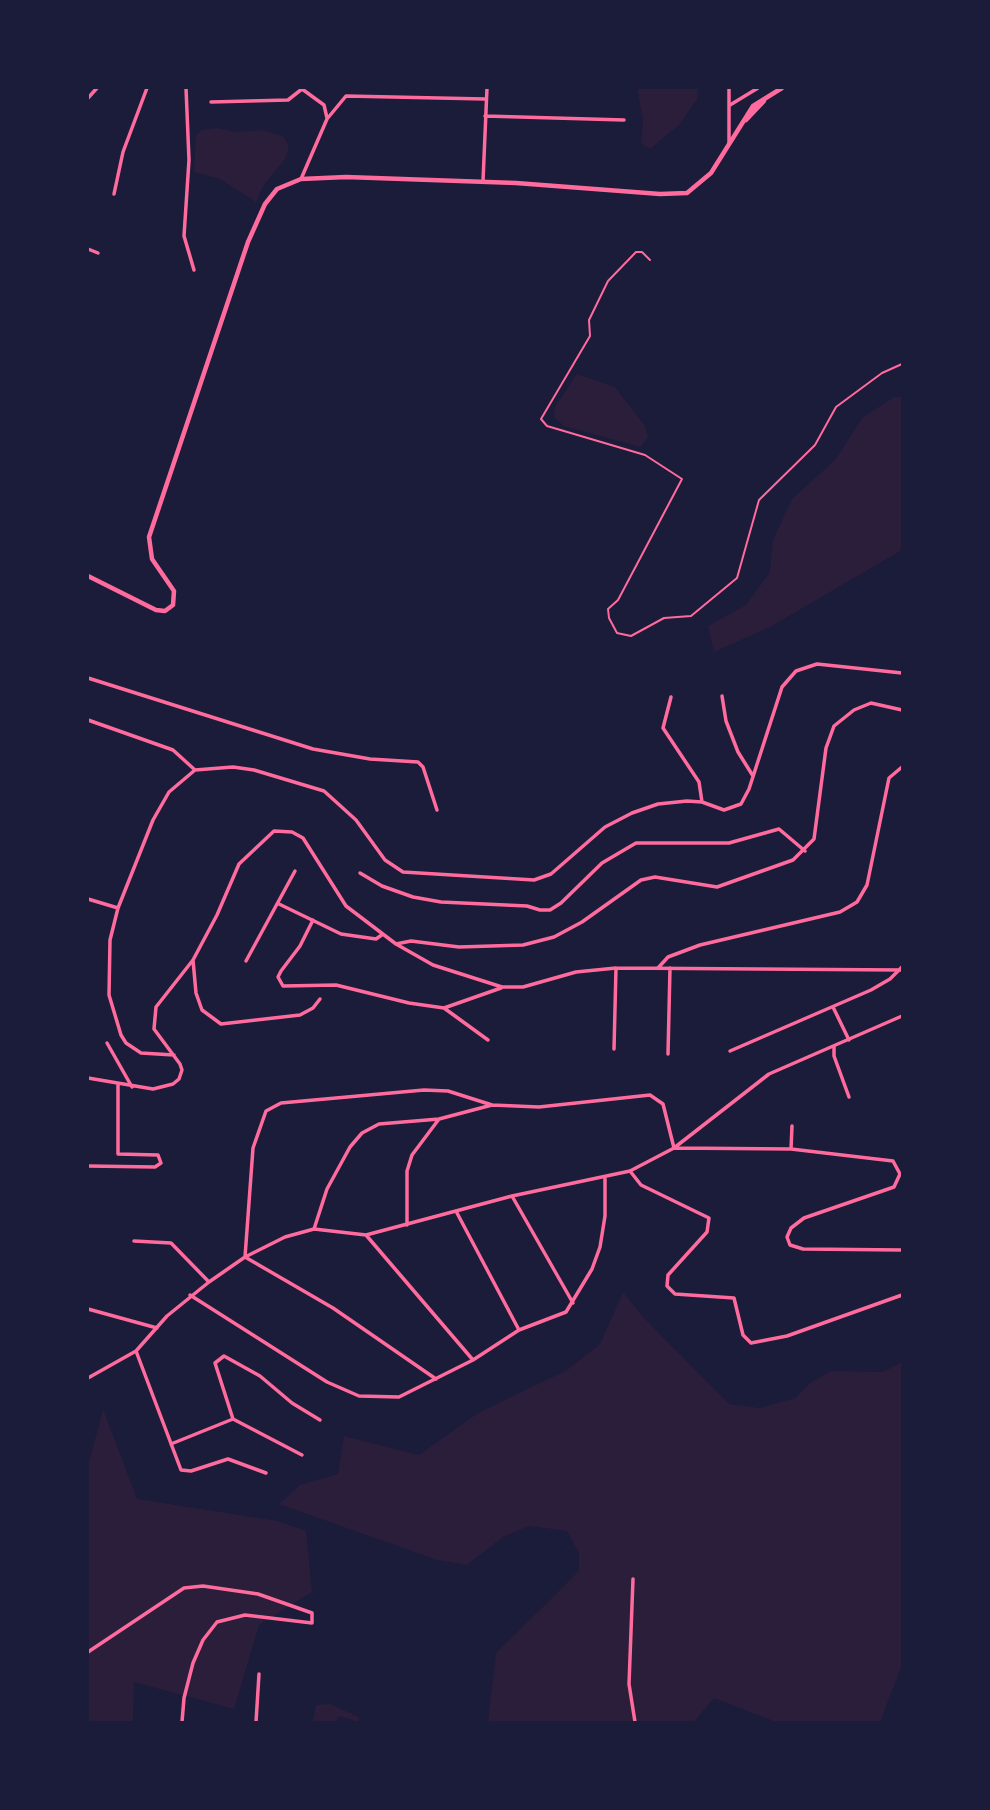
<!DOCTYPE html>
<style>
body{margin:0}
#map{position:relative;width:990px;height:1810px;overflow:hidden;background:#1b1b3a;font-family:"Titillium Web",sans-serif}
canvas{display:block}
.frame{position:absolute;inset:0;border:89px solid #1b1b3a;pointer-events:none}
</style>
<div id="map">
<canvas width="990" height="1810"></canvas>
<div class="frame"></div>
</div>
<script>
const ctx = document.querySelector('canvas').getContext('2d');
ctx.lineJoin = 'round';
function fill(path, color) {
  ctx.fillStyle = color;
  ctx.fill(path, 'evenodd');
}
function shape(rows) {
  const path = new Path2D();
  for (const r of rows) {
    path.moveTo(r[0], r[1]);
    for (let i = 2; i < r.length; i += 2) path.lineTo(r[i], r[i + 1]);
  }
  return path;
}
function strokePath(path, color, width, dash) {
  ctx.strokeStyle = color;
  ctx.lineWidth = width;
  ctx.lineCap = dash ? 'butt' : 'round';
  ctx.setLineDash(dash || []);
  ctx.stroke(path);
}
fill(shape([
 [637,88,698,88,697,99,680,124,650,149,641,143,643,121],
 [218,128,237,132,264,130,284,137,289,148,285,159,263,186,256,202,220,179,194,172,196,136,201,130],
 [577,374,615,387,645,426,648,437,641,447,564,426,554,417,555,407],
 [894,397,902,397,902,550,770,627,714,652,708,626,746,605,770,572,773,540,792,499,836,459,862,418],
 [623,1292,643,1317,729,1404,760,1408,795,1398,810,1383,831,1371,883,1372,902,1362,902,1665,880,1722,776,1722,714,1698,694,1722,488,1722,496,1653,579,1571,579,1553,567,1531,529,1526,503,1537,467,1565,437,1560,279,1504,300,1485,338,1474,344,1436,419,1455,478,1413,567,1370,600,1344],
 [103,1409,137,1499,278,1521,306,1531,312,1592,259,1625,234,1709,134,1682,133,1722,88,1722,88,1466],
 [330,1704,359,1717,359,1722,339,1716,335,1722,313,1722,316,1705]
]), '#2a1e3b');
strokePath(shape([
 [650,260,642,252,636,252,608,281,589,320,590,336,541,419,547,426,645,455,682,479,618,600,608,609,609,618,617,633,631,636,664,618,691,616,737,578,759,500,815,445,836,407,882,373,902,364]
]), '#ff6b9d', 2);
strokePath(shape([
 [186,88,189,160,184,236,194,270],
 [729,88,729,144],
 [302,89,324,105,327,118],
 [88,98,97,88],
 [211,102,288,100,302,89],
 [730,105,758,88],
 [485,116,624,120],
 [301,179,327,119,346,96,485,99],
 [483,181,487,88],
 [114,194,123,152,147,88],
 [88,249,98,253],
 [88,678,313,749,370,759,418,762,423,767,437,810],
 [722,696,726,721,738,752,753,776],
 [671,697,663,728,699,782,702,802],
 [88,720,173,750,195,770],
 [360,873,382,886,413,897,441,902,527,906,540,910,550,910,561,903,602,863,636,843,729,843,779,829,805,851],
 [88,899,118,908],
 [279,904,341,934,376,939,383,934],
 [313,920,300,946,281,971,278,977,283,986,336,985,409,1003,444,1008,501,988],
 [396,944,411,941,459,947,523,945,554,937,582,922,641,880,655,877,717,887,793,860,814,839,826,748,834,726,854,710,871,703,902,710],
 [193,960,196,993,202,1010,221,1024,300,1015,313,1008,320,999],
 [246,961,295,871],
 [658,968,668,957,700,945,840,912,857,902,867,885,889,778,902,767],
 [833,1007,849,1040],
 [444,1008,488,1040],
 [107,1043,132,1087],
 [834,1047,834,1056,849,1097],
 [614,1049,616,968],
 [730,1051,871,990,890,979,902,967],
 [668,1054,670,968],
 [174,1055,141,1053,126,1043,121,1035,109,995,110,940,118,908,153,820,169,792,195,770,233,767,254,770,324,791,356,820,385,860,403,872,534,880,551,874,605,827,632,813,658,804,687,801,702,802,724,810,741,804,749,789,782,687,796,671,817,664,902,673],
 [88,1078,153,1089,173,1084,179,1079,182,1070,180,1064,154,1029,156,1007,193,960,217,915,239,864,274,831,292,832,303,838,346,906,396,944,433,965,502,987,523,987,576,972,616,968,902,970],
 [791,1149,792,1126],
 [88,1166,155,1167,161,1163,158,1155,118,1154,118,1085],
 [630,1171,641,1185,709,1218,707,1232,668,1275,667,1286,675,1294,734,1298,743,1335,751,1343,787,1336,902,1295],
 [512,1196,573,1303],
 [457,1213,519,1330],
 [407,1225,407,1171,412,1155,439,1119],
 [314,1229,327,1189,350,1147,362,1133,379,1124,439,1119,492,1105,539,1107,650,1095,663,1104,674,1148,791,1149,893,1161,900,1174,894,1187,804,1218,791,1228,787,1237,790,1245,803,1249,902,1250],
 [366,1235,473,1360],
 [134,1241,171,1243,209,1282],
 [190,1295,327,1382,359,1396,399,1397,473,1360,519,1330,566,1312,592,1269,600,1247,605,1216,605,1179],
 [88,1309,157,1328],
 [136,1351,181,1470,191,1471,228,1459,266,1473],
 [88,1378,136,1351,167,1316,209,1282,245,1257,285,1237,314,1229,366,1235,512,1196,630,1171,674,1148,769,1074,902,1016],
 [436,1379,333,1308,245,1257,253,1148,266,1111,281,1103,424,1090,448,1091,492,1105],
 [233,1419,302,1455],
 [171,1444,233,1419,215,1363,224,1356,260,1376,292,1403,320,1420],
 [633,1579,629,1684,635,1722],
 [88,1652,184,1588,203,1586,258,1594,312,1613,312,1623,245,1615,217,1622,203,1640,193,1663,184,1698,182,1722],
 [256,1722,259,1674]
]), '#ff6b9d', 3.5);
strokePath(shape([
 [746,120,764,101],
 [88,576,156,610,165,611,173,605,174,591,152,559,149,537,248,242,265,204,277,189,301,179,346,177,516,183,660,194,687,193,711,173,753,106,782,88]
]), '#ff6b9d', 4.5);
</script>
